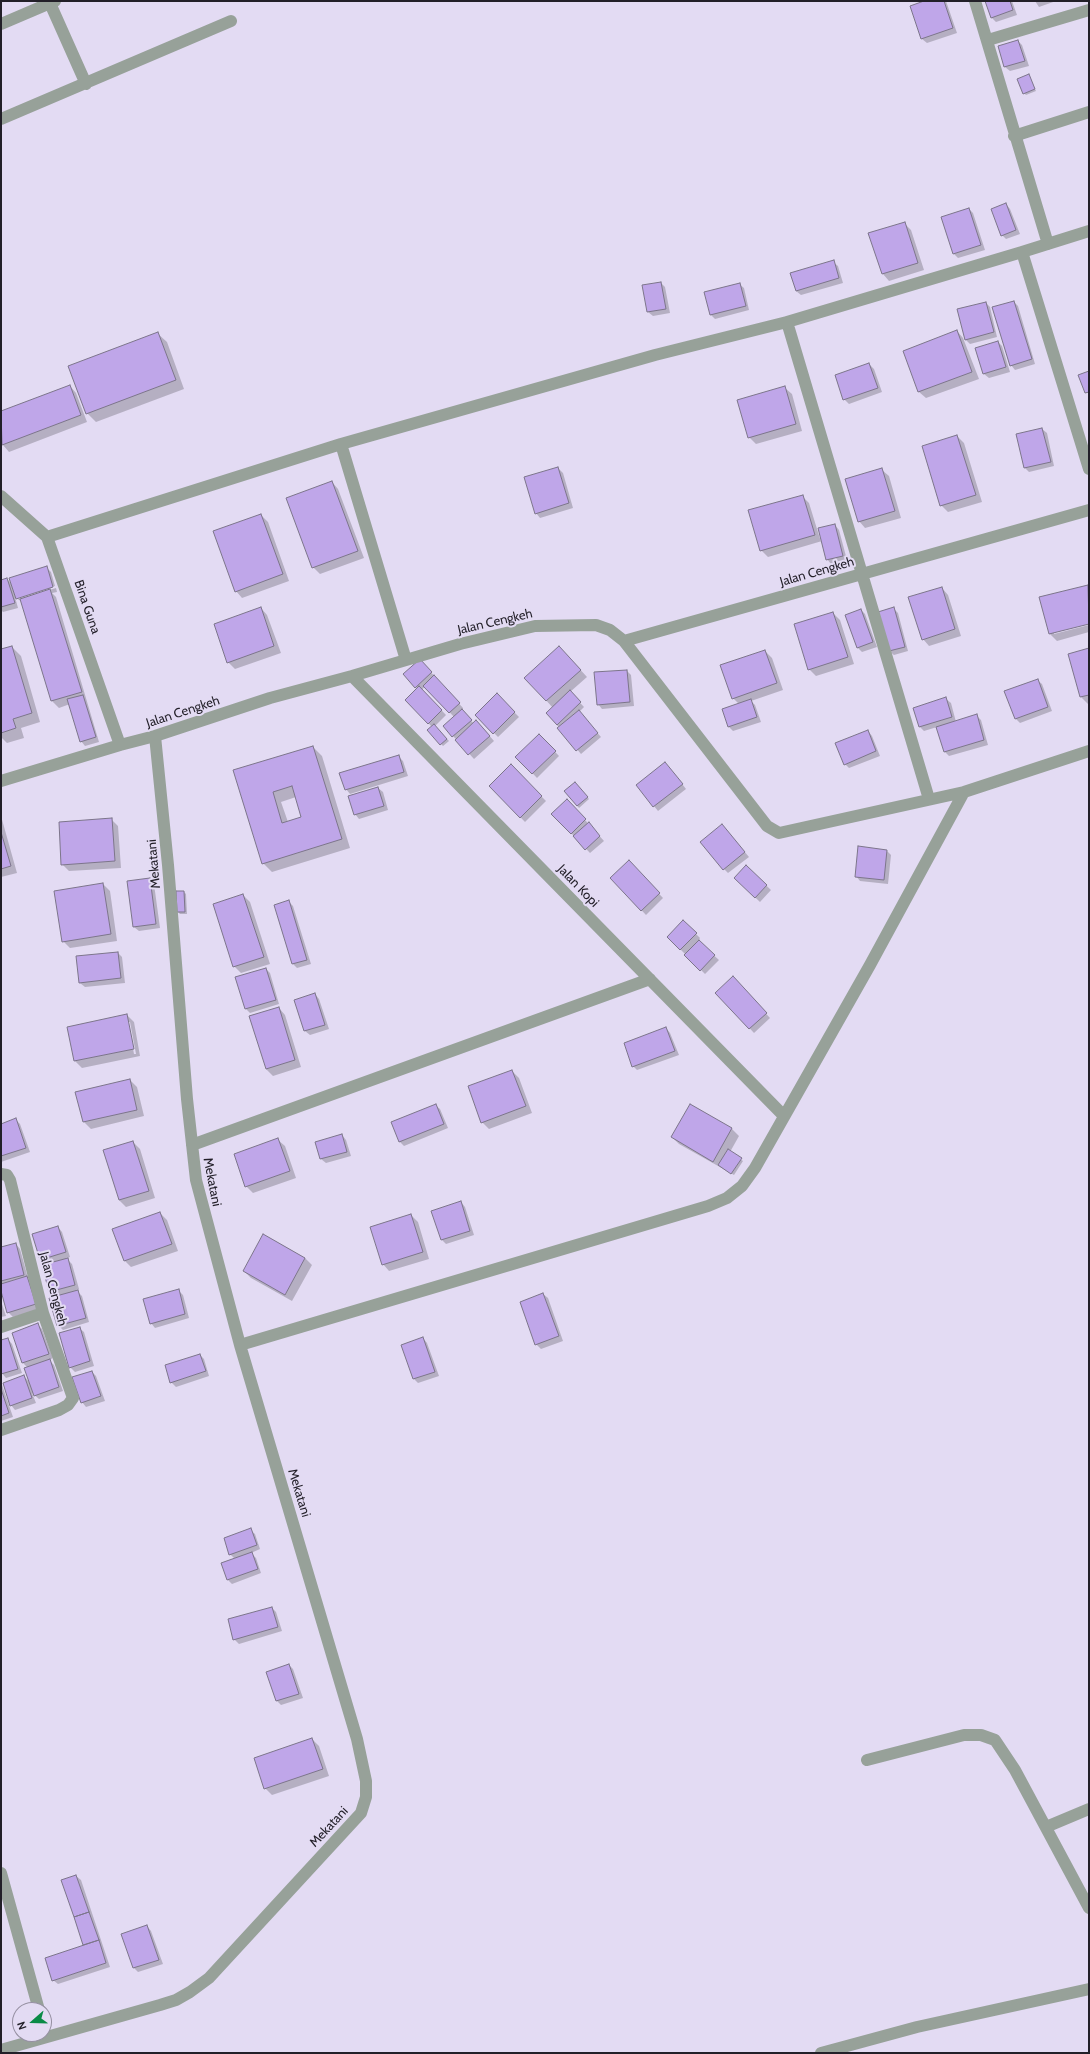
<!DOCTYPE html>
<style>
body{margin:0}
#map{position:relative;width:1090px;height:2054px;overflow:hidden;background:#e3dbf3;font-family:Cabin,sans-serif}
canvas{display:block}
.frame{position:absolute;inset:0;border:2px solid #221f28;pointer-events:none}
.north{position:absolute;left:12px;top:2002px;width:40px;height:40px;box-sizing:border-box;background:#e3dbf3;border:1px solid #9690a2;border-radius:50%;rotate:250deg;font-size:11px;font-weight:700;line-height:16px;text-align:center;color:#221f28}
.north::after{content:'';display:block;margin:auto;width:14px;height:18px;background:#0a8a46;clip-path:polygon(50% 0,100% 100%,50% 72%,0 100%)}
</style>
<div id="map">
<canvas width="1090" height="2054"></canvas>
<div class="frame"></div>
<div class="north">N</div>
</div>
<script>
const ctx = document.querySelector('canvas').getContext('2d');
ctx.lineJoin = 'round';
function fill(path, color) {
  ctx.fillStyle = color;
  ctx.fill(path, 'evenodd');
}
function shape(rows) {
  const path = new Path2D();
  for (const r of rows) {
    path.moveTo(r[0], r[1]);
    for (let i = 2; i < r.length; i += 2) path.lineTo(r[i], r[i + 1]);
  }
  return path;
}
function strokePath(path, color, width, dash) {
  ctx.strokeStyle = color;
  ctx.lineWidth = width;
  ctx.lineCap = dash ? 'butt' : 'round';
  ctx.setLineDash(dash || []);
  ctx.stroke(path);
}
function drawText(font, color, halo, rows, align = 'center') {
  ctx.font = font + ' Cabin,sans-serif';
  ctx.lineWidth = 4;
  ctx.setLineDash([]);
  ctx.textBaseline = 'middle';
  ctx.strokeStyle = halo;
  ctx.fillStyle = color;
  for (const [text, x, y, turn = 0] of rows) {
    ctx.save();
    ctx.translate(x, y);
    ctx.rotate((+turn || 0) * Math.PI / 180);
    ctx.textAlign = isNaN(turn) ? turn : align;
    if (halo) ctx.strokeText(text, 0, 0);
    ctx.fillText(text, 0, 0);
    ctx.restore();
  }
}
fill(shape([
 [927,1,946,1,957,33,927,43,922,39,911,7],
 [986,1,1012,1,1017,15,996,22,991,17],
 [1035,1,1056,1,1039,7],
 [1018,41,1022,45,1029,66,1010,71,1005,67,999,47],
 [1029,76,1036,91,1026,95,1024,93],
 [1006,204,1010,209,1020,234,1006,239,1002,235],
 [969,209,973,213,985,250,958,258,954,254],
 [904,223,911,230,924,270,889,281,883,274],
 [833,262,838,266,843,283,801,295,796,291,791,274],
 [661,283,665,287,670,313,653,316,648,312],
 [739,284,744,288,749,310,715,319,711,315,705,293],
 [1014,302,1018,306,1035,364,1015,370,1011,365],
 [986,303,990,307,997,337,970,344,965,339],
 [957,331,963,338,979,379,926,398,919,392],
 [157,333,167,342,184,389,96,422,87,413],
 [998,342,1002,346,1010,372,989,378,984,374,977,349],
 [869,364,874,369,882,392,849,404,844,399],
 [70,386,76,393,87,422,9,452,3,445,1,413],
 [785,388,792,394,802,431,756,444,749,437],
 [1042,429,1047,433,1054,466,1029,472,1025,468],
 [957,436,964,443,982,502,948,512,941,505],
 [558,468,563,473,573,508,540,518,536,513],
 [882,470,889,476,901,518,865,528,859,521],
 [332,482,338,489,364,558,320,574,313,567],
 [802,496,809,503,821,542,835,525,839,530,847,560,831,564,827,559,822,541,768,557,761,550],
 [261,515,268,522,289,581,242,598,236,591],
 [46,567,51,572,55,586,18,597,18,599,56,588,57,592,52,593,56,597,99,742,85,746,81,741,70,704,59,708,52,701,22,602,15,597,18,608,3,612,1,610,1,581,7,579,13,585],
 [1087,586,1089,587,1089,623,1054,632,1054,634,1089,625,1089,632,1057,641,1050,634,1041,598],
 [942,588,948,595,961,636,929,646,923,639],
 [261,608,267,615,281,653,235,669,228,662],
 [894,609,898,613,908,651,894,655,889,651],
 [861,610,865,614,877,647,862,652,858,648],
 [833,613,840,620,854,664,816,676,809,669],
 [12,647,21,656,40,722,21,728,24,738,7,743,1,737,1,650],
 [1089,649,1089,703,1088,704,1081,697],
 [765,651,772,658,783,690,751,701,755,705,761,722,733,731,729,727,723,709,739,704,733,698],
 [566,654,587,677,570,692,584,707,579,712,601,737,581,754,547,713,553,708,526,678],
 [420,660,463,708,462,710,474,724,481,726,494,741,474,759,453,736,454,717,425,686,422,690,446,715,435,726,449,741,443,746,428,730,432,727,406,700,418,689,404,675],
 [627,671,631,675,634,706,602,709,598,704],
 [1037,680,1042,684,1052,711,1020,723,1016,719,1006,692],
 [497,695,519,717,498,737,476,715],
 [946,699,951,703,956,722,976,715,981,720,988,745,949,756,945,752,937,727,924,731,919,726],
 [868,731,872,736,880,756,849,768,845,764],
 [539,735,559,756,537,778,517,757],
 [313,747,322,756,350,848,272,872,263,863,234,771],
 [296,797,303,818,288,822,281,802],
 [398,756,403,761,408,776,350,794,346,789],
 [511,766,546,801,525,822,490,786],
 [669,767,686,789,658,811,637,785],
 [575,783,589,799,579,808,565,791],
 [378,788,383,792,388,810,359,819,355,814],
 [567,800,604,841,590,853,553,814],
 [1,816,17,873,1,877],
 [111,819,118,826,121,868,69,871,62,864],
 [722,825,749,857,728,873,724,869],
 [887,851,891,855,888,884,860,881,856,876],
 [629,862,663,898,646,915,611,878],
 [746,866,771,890,760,902,735,878],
 [150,879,154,884,160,928,139,931,134,927],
 [103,884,110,891,117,941,70,948,63,941],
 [184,892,186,894,187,914,180,914,178,912],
 [243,895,250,902,270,964,241,973,234,966],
 [289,902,293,906,311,964,297,968,293,964,275,906],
 [683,921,700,938,698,941,719,960,705,974,668,937],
 [118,953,122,957,125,983,85,987,80,983,77,957],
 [266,969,270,973,279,1004,250,1013,246,1009],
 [733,978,770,1018,754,1033,717,993],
 [315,994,319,999,329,1029,310,1035,305,1031,295,1000],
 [279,1008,285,1015,301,1067,273,1076,266,1069],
 [127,1015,134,1022,140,1056,82,1068,75,1061,68,1027],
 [128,1022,130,1022,136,1054,134,1054],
 [666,1028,670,1033,679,1055,637,1070,633,1066],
 [512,1071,519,1078,532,1113,489,1129,482,1122],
 [130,1080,137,1087,144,1116,91,1129,84,1122,76,1092],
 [435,1105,440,1109,448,1128,404,1146,400,1142,392,1123],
 [691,1105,732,1129,739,1136,730,1152,743,1161,734,1175,679,1144,672,1137],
 [16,1120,20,1124,30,1152,1,1162,1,1125],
 [342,1135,346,1140,351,1156,326,1163,321,1159,317,1143],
 [278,1140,285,1146,296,1178,253,1193,246,1186],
 [133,1142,140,1149,155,1198,126,1207,119,1200],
 [461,1202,465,1207,474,1235,446,1244,442,1240],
 [160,1213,167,1220,178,1251,131,1267,124,1260],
 [411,1215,418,1222,429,1259,389,1271,383,1264],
 [58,1227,62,1232,70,1257,66,1258,72,1264,79,1289,76,1290,82,1296,89,1322,63,1330,58,1325,56,1297,50,1292,46,1265,41,1260],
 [264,1235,305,1258,312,1265,292,1301,251,1278,244,1271],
 [16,1244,20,1249,28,1278,32,1282,40,1309,13,1317,8,1312,1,1288,1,1248],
 [178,1290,183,1295,189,1318,155,1328,151,1323],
 [543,1294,548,1298,563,1341,541,1349,536,1344],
 [1,1301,6,1316,1,1317],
 [38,1325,42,1329,53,1358,49,1360,54,1365,63,1391,39,1399,32,1393,36,1403,15,1410,11,1405,24,1376,30,1383,28,1368,23,1363,13,1333],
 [79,1328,84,1332,94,1366,75,1372,70,1367],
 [423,1338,427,1343,439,1376,418,1383,414,1379,402,1345],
 [8,1339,12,1344,22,1373,6,1378,1,1372,1,1341],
 [200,1355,204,1359,209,1376,176,1387,171,1382],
 [92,1372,96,1376,105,1401,86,1407,82,1402],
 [1,1382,13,1417,1,1421],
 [250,1530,255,1534,260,1549,251,1553,256,1558,261,1573,232,1584,227,1579,235,1559,230,1554],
 [272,1608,276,1612,282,1631,239,1644,234,1639],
 [289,1665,293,1669,303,1698,281,1705,277,1701,267,1672],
 [312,1739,319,1746,329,1776,272,1795,265,1788],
 [76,1876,81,1880,110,1967,58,1984,53,1980,85,1946,62,1881],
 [147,1926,151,1931,163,1964,138,1972,134,1968,123,1935]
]), '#0003');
const building = shape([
 [924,1,944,1,953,28,921,39,910,6,924,1],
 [985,1,1010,1,1013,10,991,18,985,1],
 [1018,40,1025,61,1004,67,998,46,1018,40],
 [1029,74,1035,89,1023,94,1017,79,1029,74],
 [1006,203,1016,230,1001,236,991,209,1006,203],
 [969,208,981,245,953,254,941,217,969,208],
 [905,222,918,263,882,274,868,233,905,222],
 [834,260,839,278,796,291,790,273,834,260],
 [661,282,666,309,647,312,642,285,661,282],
 [740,283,746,306,710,315,704,292,740,283],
 [1014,301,1032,359,1010,366,992,307,1014,301],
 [986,302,994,332,965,340,957,309,986,302],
 [957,330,972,372,918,392,903,351,957,330],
 [158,332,176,380,86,414,68,366,158,332],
 [998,341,1006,367,983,374,975,348,998,341],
 [869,363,878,388,843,400,835,375,869,363],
 [1089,371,1089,392,1085,393,1078,375,1089,371],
 [70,385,81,415,2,445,1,411,70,385],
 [785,386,796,424,748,438,737,400,785,386],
 [1042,428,1051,462,1024,468,1016,434,1042,428],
 [957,435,976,495,940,506,922,446,957,435],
 [558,467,569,503,535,514,524,477,558,467],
 [882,468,895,511,858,522,845,479,882,468],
 [332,481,358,551,312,568,286,498,332,481],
 [803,495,815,535,760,551,748,510,803,495],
 [261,514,283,574,235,592,213,531,261,514],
 [835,524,843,556,826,560,818,528,835,524],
 [47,566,53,587,16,599,9,578,47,566],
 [7,578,15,603,1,607,1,580,7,578],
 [1088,585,1089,624,1049,634,1039,597,1088,585],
 [942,587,955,629,922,640,908,597,942,587],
 [50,589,82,692,51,701,20,599,50,589],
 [261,607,274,646,227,663,214,624,261,607],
 [894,607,905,647,889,651,878,612,894,607],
 [861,609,873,642,857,648,845,615,861,609],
 [833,612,848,657,808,670,794,624,833,612],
 [12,646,32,713,13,719,16,728,1,733,1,649,12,646],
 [559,646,581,670,546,701,524,678,559,646],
 [1089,648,1089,695,1080,697,1068,654,1089,648],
 [765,650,777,683,732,699,720,665,765,650],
 [420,659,432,672,415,688,403,674,420,659],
 [627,670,630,702,597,705,594,672,627,670],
 [434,675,460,703,449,713,423,686,434,675],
 [1038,679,1048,707,1015,719,1004,691,1038,679],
 [419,686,442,710,428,724,405,700,419,686],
 [570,690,581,702,557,725,546,713,570,690],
 [497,693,515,712,493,734,475,715,497,693],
 [83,695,96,737,80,742,67,699,83,695],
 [946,697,952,717,919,727,913,708,946,697],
 [751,699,757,717,728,727,722,709,751,699],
 [462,709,472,720,452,737,443,726,462,709],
 [579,710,598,733,576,751,557,728,579,710],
 [977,714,984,740,944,752,936,727,977,714],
 [476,720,490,736,468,755,455,740,476,720],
 [434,724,447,739,440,745,427,730,434,724],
 [868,730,876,751,844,765,835,743,868,730],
 [539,734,556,751,532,774,515,757,539,734],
 [313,746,342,839,262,864,233,770,313,746],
 [292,786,301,817,282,823,273,792,292,786],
 [399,755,404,772,345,790,339,773,399,755],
 [665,762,683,784,653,807,636,785,665,762],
 [511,764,542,796,520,818,489,786,511,764],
 [575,782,588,797,577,806,564,791,575,782],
 [378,787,384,806,354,815,348,796,378,787],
 [567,799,586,819,571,834,551,814,567,799],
 [112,818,115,861,61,865,59,822,112,818],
 [589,822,600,836,585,850,573,836,589,822],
 [722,824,745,852,723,870,700,842,722,824],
 [1,832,11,866,1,869,1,832],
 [858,846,887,850,884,880,855,877,858,846],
 [629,860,660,893,641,911,610,878,629,860],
 [746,865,767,885,755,898,734,878,746,865],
 [150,878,156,924,133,927,127,881,150,878],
 [103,883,111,934,62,942,54,891,103,883],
 [176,891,184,891,185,912,177,912,176,891],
 [243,894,264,957,233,967,213,904,243,894],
 [289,900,307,960,292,964,274,905,289,900],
 [683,920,697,933,680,950,667,937,683,920],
 [699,940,715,955,700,971,684,955,699,940],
 [118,952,121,978,79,983,76,956,118,952],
 [266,968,276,1000,245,1009,235,977,266,968],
 [733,976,767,1013,749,1029,715,993,733,976],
 [315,993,325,1025,304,1031,294,1000,315,993],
 [279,1007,295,1060,266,1069,249,1016,279,1007],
 [127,1014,134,1049,74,1061,67,1027,127,1014],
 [666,1027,675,1051,632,1067,624,1043,666,1027],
 [512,1070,526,1106,481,1123,468,1086,512,1070],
 [130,1079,137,1110,83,1122,75,1092,130,1079],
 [436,1104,444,1124,399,1142,391,1122,436,1104],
 [690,1104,732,1128,713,1162,671,1137,690,1104],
 [16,1118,26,1148,1,1156,1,1124,16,1118],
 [342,1134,347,1152,320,1159,315,1142,342,1134],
 [278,1138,290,1171,245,1187,234,1154,278,1138],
 [133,1141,149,1191,119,1200,103,1150,133,1141],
 [728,1149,742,1158,731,1174,718,1165,728,1149],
 [461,1201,470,1231,441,1240,431,1211,461,1201],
 [160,1212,172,1244,124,1261,112,1229,160,1212],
 [411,1214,423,1252,382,1265,370,1227,411,1214],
 [58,1226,66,1252,40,1260,32,1234,58,1226],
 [263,1234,305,1258,285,1295,243,1271,263,1234],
 [16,1243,24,1275,1,1281,1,1247,16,1243],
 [68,1258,75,1285,49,1292,42,1265,68,1258],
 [27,1276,36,1304,7,1313,1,1291,1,1284,27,1276],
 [179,1289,185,1314,150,1324,143,1299,179,1289],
 [78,1290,86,1318,57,1326,49,1298,78,1290],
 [543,1293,559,1336,535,1345,520,1302,543,1293],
 [38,1323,49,1354,22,1363,12,1333,38,1323],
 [80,1327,90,1361,69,1368,59,1333,80,1327],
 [423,1337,435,1372,413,1379,401,1345,423,1337],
 [8,1338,18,1369,1,1374,1,1340,8,1338],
 [200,1354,206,1371,170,1383,165,1365,200,1354],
 [50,1359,59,1387,34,1396,24,1368,50,1359],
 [92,1371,101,1396,81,1403,72,1377,92,1371],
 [24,1375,32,1398,10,1406,3,1383,24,1375],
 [1,1389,9,1413,1,1416,1,1389],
 [251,1528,257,1545,229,1555,224,1538,251,1528],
 [252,1552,258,1569,227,1580,221,1563,252,1552],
 [272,1607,278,1627,233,1640,228,1619,272,1607],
 [289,1664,299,1694,276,1701,266,1672,289,1664],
 [312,1738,323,1769,264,1789,254,1758,312,1738],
 [76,1875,89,1912,74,1917,61,1880,76,1875],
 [89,1912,99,1940,83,1945,74,1917,89,1912],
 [147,1925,159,1960,133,1968,121,1934,147,1925],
 [99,1940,106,1963,52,1981,45,1958,99,1940]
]);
fill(building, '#bfa6e9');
strokePath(building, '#7c758a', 1);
strokePath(shape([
 [49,1,86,84],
 [975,1,1048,244],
 [1,24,55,1],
 [988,40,1089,10],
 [1,119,231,21],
 [1014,136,1089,112],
 [1089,231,1022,252,1089,469],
 [787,322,929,799],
 [341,444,406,660],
 [1,496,47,537,120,745],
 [47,537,341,444,655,355,787,322,1022,252],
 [624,641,1089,510],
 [352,676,784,1116],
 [1,781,120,745,155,736,270,698,352,676,460,644,535,626,596,625,610,630,624,641,767,826,779,833,964,792,1089,751],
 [192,1145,650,979],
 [1,1174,7,1175,10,1180,43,1313,73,1398,68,1405,59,1410,1,1430],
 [1,1327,43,1313],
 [240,1345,708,1206,727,1198,742,1186,755,1168,870,965,964,792],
 [867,1760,964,1735,981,1735,995,1740,1015,1770,1089,1908],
 [1046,1827,1089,1809],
 [1,1873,39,2010],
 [1,2050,160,2005,176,2000,190,1992,209,1978,361,1813,366,1797,366,1781,357,1739,240,1345,196,1180,187,1099,168,865,155,736],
 [821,2053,917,2027,1089,1989]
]), '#97a199', 12);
drawText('13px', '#221f28', '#e3dbf3', [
 ["Jalan Cengkeh",817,572,-16],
 ["Bina Guna",87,607,71],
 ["Jalan Cengkeh",495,622,-13],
 ["Jalan Cengkeh",183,712,-18],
 ["Mekatani",154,864,-95],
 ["Jalan Kopi",578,886,46],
 ["Mekatani",212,1182,79],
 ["Jalan Cengkeh",53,1289,75],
 ["Mekatani",299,1493,73],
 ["Mekatani",329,1827,-47]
]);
</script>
